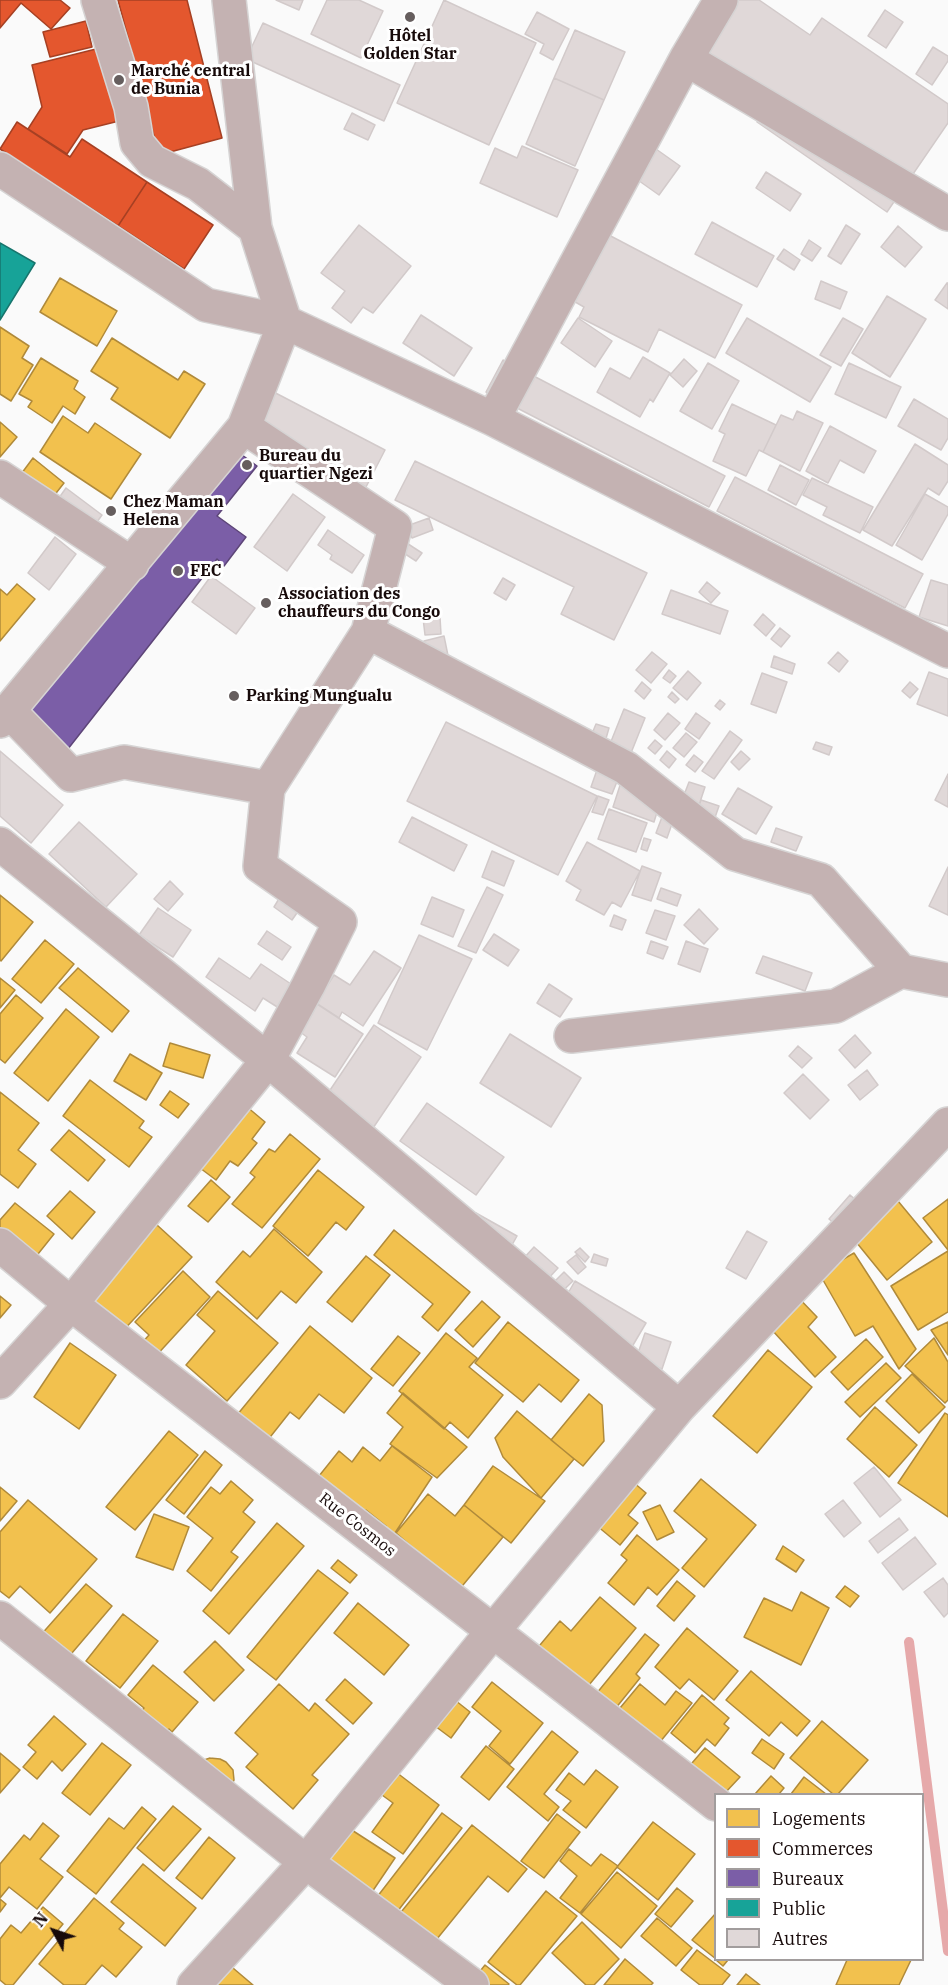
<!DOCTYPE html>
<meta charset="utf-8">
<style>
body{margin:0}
#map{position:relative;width:948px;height:1985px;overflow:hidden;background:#fafafa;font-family:"IBM Plex Serif",serif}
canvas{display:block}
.legend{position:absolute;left:714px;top:1793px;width:210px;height:168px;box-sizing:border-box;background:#fff;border:2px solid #a29d9d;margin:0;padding:8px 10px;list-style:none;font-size:18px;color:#170a0a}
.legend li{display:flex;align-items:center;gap:12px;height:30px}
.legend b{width:30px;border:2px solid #a29d9d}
.north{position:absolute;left:24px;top:1901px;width:60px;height:60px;-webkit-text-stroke:4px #fff;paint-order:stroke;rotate:310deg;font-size:16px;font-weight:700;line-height:24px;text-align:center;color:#170a0a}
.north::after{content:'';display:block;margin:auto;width:21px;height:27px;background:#170a0a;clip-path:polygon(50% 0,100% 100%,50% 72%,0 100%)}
</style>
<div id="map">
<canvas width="948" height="1985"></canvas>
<ul class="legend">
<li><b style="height:16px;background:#f2c14e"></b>Logements</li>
<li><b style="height:16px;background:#e4572e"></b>Commerces</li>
<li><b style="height:16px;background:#7b5ea7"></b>Bureaux</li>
<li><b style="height:16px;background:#17a398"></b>Public</li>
<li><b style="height:16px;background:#e0d8d8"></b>Autres</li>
</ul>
<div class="north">N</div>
</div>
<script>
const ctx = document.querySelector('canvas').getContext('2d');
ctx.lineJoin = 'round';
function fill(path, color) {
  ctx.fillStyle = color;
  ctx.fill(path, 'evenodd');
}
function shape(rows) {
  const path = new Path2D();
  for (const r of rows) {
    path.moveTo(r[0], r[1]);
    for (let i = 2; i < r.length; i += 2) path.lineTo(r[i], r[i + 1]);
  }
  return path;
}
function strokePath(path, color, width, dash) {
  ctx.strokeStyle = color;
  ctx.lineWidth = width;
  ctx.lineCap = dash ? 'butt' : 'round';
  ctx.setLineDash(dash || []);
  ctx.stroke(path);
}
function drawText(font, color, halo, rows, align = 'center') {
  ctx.font = font + ' "IBM Plex Serif",serif';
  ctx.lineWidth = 6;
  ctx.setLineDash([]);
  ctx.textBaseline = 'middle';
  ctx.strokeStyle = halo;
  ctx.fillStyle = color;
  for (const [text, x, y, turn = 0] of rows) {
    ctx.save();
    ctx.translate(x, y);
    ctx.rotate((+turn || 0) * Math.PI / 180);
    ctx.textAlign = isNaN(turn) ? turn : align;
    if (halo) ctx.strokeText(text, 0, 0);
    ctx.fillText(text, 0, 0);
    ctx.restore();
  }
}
const homes = shape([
 [60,278,117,311,97,346,40,312,60,278],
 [0,327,29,346,22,358,33,365,11,401,0,394,0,327],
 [112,338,178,380,184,371,205,384,170,438,111,399,118,388,91,371,112,338],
 [41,358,78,381,74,389,85,397,75,414,63,406,52,423,28,407,32,401,19,394,41,358],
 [63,416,88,433,95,423,141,454,111,499,40,452,63,416],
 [0,422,17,437,0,457,0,422],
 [33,458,64,483,38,516,7,493,33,458],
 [17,584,35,599,0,641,0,589,7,595,17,584],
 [0,895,33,922,1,961,0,960,0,895],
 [45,940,74,964,41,1003,12,979,45,940],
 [78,968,129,1011,112,1032,59,988,78,968],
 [0,978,15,990,0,1008,0,978],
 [16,995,43,1018,5,1063,0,1059,0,1014,16,995],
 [66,1009,99,1037,48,1101,14,1073,66,1009],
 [170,1043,210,1055,203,1078,163,1066,170,1043],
 [130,1054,162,1073,146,1100,114,1081,130,1054],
 [90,1080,144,1121,139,1128,152,1137,129,1167,63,1116,90,1080],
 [170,1091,189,1104,178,1118,160,1105,170,1091],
 [0,1092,39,1123,18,1150,36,1164,18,1188,0,1174,0,1092],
 [240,1101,265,1122,252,1139,257,1143,238,1166,230,1161,216,1180,192,1162,240,1101],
 [69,1130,105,1160,88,1181,51,1150,69,1130],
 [290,1134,320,1159,262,1228,232,1204,255,1177,250,1173,269,1149,275,1152,290,1134],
 [318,1170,364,1207,346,1230,336,1222,308,1256,273,1226,318,1170],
 [211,1180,230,1197,208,1222,188,1206,211,1180],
 [70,1191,95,1212,72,1239,47,1216,70,1191],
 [893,1195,932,1242,887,1280,848,1232,893,1195],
 [948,1199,948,1250,923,1218,948,1199],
 [15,1203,54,1234,34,1259,0,1230,0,1220,15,1203],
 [157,1225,192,1257,119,1335,85,1303,157,1225],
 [274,1229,322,1272,296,1303,281,1291,257,1319,216,1282,243,1251,250,1257,274,1229],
 [394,1230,470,1292,438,1331,422,1317,433,1304,374,1255,394,1230],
 [948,1251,948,1312,918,1330,891,1286,948,1251],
 [854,1253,916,1349,899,1369,873,1326,855,1336,819,1273,854,1253],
 [366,1256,390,1275,352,1322,327,1302,366,1256],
 [183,1271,210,1297,154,1358,140,1345,149,1335,135,1322,183,1271],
 [791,1290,817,1317,808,1327,836,1357,815,1377,761,1318,791,1290],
 [218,1291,278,1343,227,1401,186,1365,215,1331,197,1315,218,1291],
 [0,1296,11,1305,0,1318,0,1296],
 [482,1301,500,1317,473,1347,455,1330,482,1301],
 [508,1322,579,1380,561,1402,539,1384,523,1402,475,1363,508,1322],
 [948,1322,948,1355,931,1330,948,1322],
 [310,1326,372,1378,344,1413,319,1394,299,1419,290,1412,267,1441,237,1415,310,1326],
 [446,1333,477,1358,469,1367,503,1395,468,1438,450,1422,444,1429,399,1391,446,1333],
 [398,1336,420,1353,393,1386,371,1369,398,1336],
 [934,1338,948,1362,948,1400,945,1403,905,1366,934,1338],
 [866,1339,883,1357,848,1390,831,1372,866,1339],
 [70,1343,116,1375,79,1429,34,1397,70,1343],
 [768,1350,812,1387,757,1453,713,1416,768,1350],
 [886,1363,901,1378,860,1417,845,1402,886,1363],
 [912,1374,945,1407,919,1433,886,1401,912,1374],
 [403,1393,467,1447,437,1478,390,1444,403,1427,387,1413,403,1393],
 [589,1394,602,1405,604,1441,583,1466,551,1440,589,1394],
 [875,1407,917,1445,889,1477,847,1439,875,1407],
 [517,1411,574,1459,541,1498,503,1457,495,1438,517,1411],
 [945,1413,948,1415,948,1517,898,1483,945,1413],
 [169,1431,198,1455,135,1530,106,1507,169,1431],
 [392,1446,432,1477,389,1542,380,1533,386,1526,366,1510,360,1519,315,1481,339,1451,352,1462,363,1447,380,1461,392,1446],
 [205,1451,222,1465,184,1514,166,1500,205,1451],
 [493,1466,545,1501,511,1543,464,1505,493,1466],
 [620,1471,646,1493,628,1515,638,1523,620,1545,584,1515,620,1471],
 [701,1479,756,1525,704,1587,682,1568,707,1539,674,1511,701,1479],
 [231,1481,253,1500,243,1512,255,1522,231,1552,238,1557,211,1591,187,1571,213,1538,187,1517,211,1487,220,1494,231,1481],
 [0,1487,17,1501,0,1521,0,1487],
 [428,1494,455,1516,464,1505,503,1537,453,1597,412,1564,420,1554,396,1533,428,1494],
 [28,1500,97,1559,50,1613,20,1586,9,1598,0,1591,0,1532,28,1500],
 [660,1505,674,1532,657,1540,643,1512,660,1505],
 [154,1514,189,1527,173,1570,136,1557,154,1514],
 [277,1523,304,1546,229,1634,203,1611,277,1523],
 [637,1535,679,1570,657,1595,648,1587,634,1605,608,1583,627,1560,621,1555,637,1535],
 [783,1546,804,1560,796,1572,776,1559,783,1546],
 [338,1560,357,1575,350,1583,331,1568,338,1560],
 [318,1570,348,1593,276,1680,247,1657,318,1570],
 [677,1581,695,1596,674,1621,657,1606,677,1581],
 [86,1584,112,1606,66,1660,39,1637,86,1584],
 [845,1586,859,1596,850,1607,836,1597,845,1586],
 [801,1592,829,1608,801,1665,744,1637,764,1598,792,1611,801,1592],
 [600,1597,636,1628,584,1691,535,1651,560,1621,571,1631,600,1597],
 [358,1603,409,1645,384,1675,334,1633,358,1603],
 [123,1614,158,1641,120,1688,86,1661,123,1614],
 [687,1628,738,1671,714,1700,689,1679,680,1689,655,1667,687,1628],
 [645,1634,659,1645,636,1674,640,1678,611,1714,592,1699,645,1634],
 [215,1641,244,1670,214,1701,184,1672,215,1641],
 [153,1665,198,1702,172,1732,169,1729,159,1740,135,1719,144,1708,128,1695,153,1665],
 [751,1671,810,1721,797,1736,781,1722,769,1736,726,1700,751,1671],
 [345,1679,372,1703,353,1724,326,1700,345,1679],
 [492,1682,543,1723,510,1764,489,1746,501,1731,472,1707,492,1682],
 [279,1684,309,1711,315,1703,349,1734,312,1775,318,1780,293,1809,246,1767,258,1754,235,1733,279,1684],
 [640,1684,665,1705,676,1691,692,1703,646,1759,605,1726,640,1684],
 [446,1693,470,1712,451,1738,427,1720,446,1693],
 [702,1695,729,1718,724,1724,729,1728,715,1746,707,1739,695,1753,671,1733,702,1695],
 [54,1716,86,1744,62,1771,52,1761,37,1779,23,1767,36,1752,28,1745,54,1716],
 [822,1721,868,1760,838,1794,833,1794,790,1758,822,1721],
 [552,1731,578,1752,544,1794,559,1807,548,1821,507,1787,552,1731],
 [762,1739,784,1754,774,1769,752,1753,762,1739],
 [102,1743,131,1765,90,1815,62,1793,102,1743],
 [486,1746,514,1769,489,1800,461,1777,486,1746],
 [705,1748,740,1777,724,1794,679,1778,705,1748],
 [0,1753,20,1770,0,1793,0,1753],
 [210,1758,220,1759,226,1762,233,1770,234,1780,230,1790,204,1760,210,1758],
 [392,1769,439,1805,403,1854,372,1832,393,1803,382,1795,379,1799,362,1786,392,1769],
 [596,1770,618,1787,586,1828,563,1810,571,1801,556,1790,569,1773,584,1785,596,1770],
 [771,1776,784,1788,779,1794,755,1794,771,1776],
 [804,1777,826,1794,791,1794,804,1777],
 [173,1806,201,1829,164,1871,137,1848,173,1806],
 [142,1807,156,1819,96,1894,67,1871,109,1818,124,1829,142,1807],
 [442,1813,462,1828,397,1912,377,1897,442,1813],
 [557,1814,580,1832,544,1878,521,1861,557,1814],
 [653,1822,695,1854,658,1900,617,1867,653,1822],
 [43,1823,59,1836,40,1859,63,1877,37,1909,9,1887,0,1898,0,1864,24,1835,30,1840,43,1823],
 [344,1825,395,1858,372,1892,322,1858,344,1825],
 [472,1825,527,1869,508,1892,488,1876,428,1950,384,1933,472,1825],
 [209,1837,235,1858,202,1899,176,1878,209,1837],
 [569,1849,591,1866,601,1854,618,1866,580,1913,560,1898,577,1876,560,1861,569,1849],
 [143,1864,196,1908,165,1946,111,1902,143,1864],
 [617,1872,657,1906,621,1948,581,1914,617,1872],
 [677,1888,693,1901,671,1927,655,1914,677,1888],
 [546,1891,577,1916,520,1985,517,1985,488,1962,546,1891],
 [94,1898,124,1923,119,1929,142,1947,116,1977,102,1965,85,1985,64,1985,39,1964,94,1898],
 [0,1899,6,1904,0,1912,0,1899],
 [43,1907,63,1924,13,1985,6,1985,0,1980,0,1939,11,1925,21,1933,43,1907],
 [716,1913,716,1959,692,1940,716,1913],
 [657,1918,692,1948,676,1966,641,1936,657,1918],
 [582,1922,619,1959,594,1985,586,1985,552,1953,582,1922],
 [697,1950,730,1975,722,1985,700,1985,681,1970,697,1950],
 [220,1957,253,1985,213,1985,220,1957],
 [625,1959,653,1983,651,1985,604,1985,625,1959],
 [716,1960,728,1960,723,1966,716,1960],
 [847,1960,911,1960,899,1985,836,1985,847,1960],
 [485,1965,509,1984,508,1985,469,1985,485,1965],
 [746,1974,760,1985,737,1985,746,1974]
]);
fill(homes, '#f2c14e');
strokePath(homes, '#b08a3a', 1.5);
const shops = shape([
 [0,0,60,0,70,8,51,29,21,3,0,28,0,0],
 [118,0,187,0,222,138,159,155,118,0],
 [86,21,92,47,50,57,43,32,86,21],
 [104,47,123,120,83,130,67,154,28,129,42,107,32,65,104,47],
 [17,122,70,157,82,139,147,182,118,226,0,149,17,122],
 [147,182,213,225,184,269,118,226,147,182]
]);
fill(shops, '#e4572e');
strokePath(shops, '#a64023', 1.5);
const offices = shape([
 [230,446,257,466,217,516,246,537,224,566,217,559,64,754,18,718,230,446]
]);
fill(offices, '#7b5ea7');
strokePath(offices, '#5d4578', 1.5);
const public = shape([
 [0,243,35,263,0,320,0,243]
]);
fill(public, '#17a398');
strokePath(public, '#17756d', 1.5);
strokePath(shape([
 [909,1642,948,1951]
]), '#e6a9aa', 10);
const building = shape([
 [276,0,303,0,299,10,276,0],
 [327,0,359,0,383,11,361,58,311,34,327,0],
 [444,0,536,43,489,145,397,103,444,0],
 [715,0,759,0,810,35,822,18,948,104,948,123,887,212,757,122,763,115,677,56,715,0],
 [885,10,903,22,886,48,868,36,885,10],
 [537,12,569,29,553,60,540,53,544,44,525,34,537,12],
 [263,23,400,85,384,121,246,59,263,23],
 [575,30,625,52,604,100,554,78,575,30],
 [933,47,948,56,948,61,932,85,916,74,933,47],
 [554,78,604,100,575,166,526,144,554,78],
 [352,113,375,125,368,140,344,129,352,113],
 [522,146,578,170,557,217,480,183,495,148,517,158,522,146],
 [656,149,680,166,659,195,635,178,656,149],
 [766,172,801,194,790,211,756,188,766,172],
 [712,222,774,256,757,287,695,254,712,222],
 [359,225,411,266,373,313,363,307,351,323,332,308,345,291,321,273,359,225],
 [846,225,860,234,841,264,828,256,846,225],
 [898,226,922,247,905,267,881,247,898,226],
 [605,233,742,305,715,358,659,329,648,352,579,317,584,307,570,299,605,233],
 [809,240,821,248,812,261,801,254,809,240],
 [784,249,800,260,794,270,777,259,784,249],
 [821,281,847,292,840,309,815,299,821,281],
 [947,283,948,283,948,309,935,300,947,283],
 [887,296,926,319,890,377,852,353,887,296],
 [421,315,472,348,454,376,403,343,421,315],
 [578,318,612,341,595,367,561,343,578,318],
 [747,318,831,367,810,402,726,353,747,318],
 [843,318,863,329,841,366,820,355,843,318],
 [643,357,670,373,653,402,650,399,640,417,597,392,610,368,630,379,643,357],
 [684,359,697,371,683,387,670,375,684,359],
 [503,360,725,476,709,507,486,392,503,360],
 [708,363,739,381,712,429,680,411,708,363],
 [849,363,901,387,886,418,835,394,849,363],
 [266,388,385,450,366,487,247,424,266,388],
 [914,399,948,419,948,438,941,450,898,426,914,399],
 [732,404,776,425,763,452,759,450,746,476,713,461,725,434,719,431,732,404],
 [797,411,823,423,800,471,763,452,781,415,793,420,797,411],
 [830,426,876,451,864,473,840,460,828,483,806,471,830,426],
 [915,444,948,465,948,481,939,495,928,488,892,546,863,530,915,444],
 [415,461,647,573,614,640,561,614,574,587,395,500,415,461],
 [780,465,809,480,796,505,768,490,780,465],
 [735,477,923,574,905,608,717,511,735,477],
 [812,478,873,507,860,533,823,515,827,507,803,495,812,478],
 [66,488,102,515,82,543,46,516,66,488],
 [293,494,325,517,287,571,254,547,293,494],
 [925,494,948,507,948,514,922,560,896,545,925,494],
 [429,518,433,530,412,538,407,526,429,518],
 [328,530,364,555,352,573,330,559,332,555,318,545,328,530],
 [55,537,76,554,49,590,28,573,55,537],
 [402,540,422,553,416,561,396,548,402,540],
 [211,576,255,608,236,634,192,602,211,576],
 [503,578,515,585,506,600,494,593,503,578],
 [931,580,948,585,948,626,919,617,931,580],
 [707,582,720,593,711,603,699,592,707,582],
 [671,590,728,611,720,634,662,614,671,590],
 [763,614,775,625,766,636,754,625,763,614],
 [440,617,441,634,425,635,423,618,440,617],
 [780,628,790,636,781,647,771,639,780,628],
 [444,636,453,680,433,684,424,641,444,636],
 [652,652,667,664,651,683,636,670,652,652],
 [838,652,848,661,839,672,828,663,838,652],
 [774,656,795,664,792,674,771,667,774,656],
 [669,670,676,676,670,683,663,678,669,670],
 [688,671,701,683,687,700,673,688,688,671],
 [929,672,948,679,948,716,917,704,929,672],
 [762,673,787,682,776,713,751,704,762,673],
 [642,682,651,690,644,699,635,691,642,682],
 [910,682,918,689,910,698,902,691,910,682],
 [672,692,679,699,675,703,668,697,672,692],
 [720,700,725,704,720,710,715,706,720,700],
 [624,709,645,718,625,768,604,759,624,709],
 [668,713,680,723,665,740,654,730,668,713],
 [696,713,710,723,699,739,685,729,696,713],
 [446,722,597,796,558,875,407,801,446,722],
 [596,724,609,728,605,742,591,736,596,724],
 [730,731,742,740,714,779,702,771,730,731],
 [686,733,697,742,684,757,673,748,686,733],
 [655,740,662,746,655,754,648,748,655,740],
 [816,742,832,747,829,755,813,749,816,742],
 [0,751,63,805,31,843,0,816,0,751],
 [667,751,676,759,669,768,660,760,667,751],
 [741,751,750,759,739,770,731,762,741,751],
 [694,755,703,762,695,772,686,765,694,755],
 [598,767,620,774,612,794,591,787,598,767],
 [624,773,665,786,654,822,613,807,624,773],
 [948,774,948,807,935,800,948,774],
 [689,782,705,787,696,814,679,808,689,782],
 [738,788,772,807,756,834,722,814,738,788],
 [598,796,609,800,603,815,592,812,598,796],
 [701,800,719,806,712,826,694,820,701,800],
 [609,809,647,823,636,852,598,839,609,809],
 [412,817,467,845,454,871,399,842,412,817],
 [662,817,673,821,667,838,656,833,662,817],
 [79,822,137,874,106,907,49,854,79,822],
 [776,828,802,837,796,851,771,842,776,828],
 [644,838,651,840,647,851,641,849,644,838],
 [587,842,640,871,621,907,612,902,604,915,576,900,581,890,566,881,587,842],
 [492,851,514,861,504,886,482,877,492,851],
 [642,866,661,873,651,901,632,895,642,866],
 [948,867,948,915,929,906,948,867],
 [170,881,183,894,168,911,154,899,170,881],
 [487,887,503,895,476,953,458,946,487,887],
 [661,888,681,895,677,906,657,899,661,888],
 [280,897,299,910,292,920,274,907,280,897],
 [432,897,464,910,453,937,421,924,432,897],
 [158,908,191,930,173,957,139,935,158,908],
 [699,909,718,929,704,944,684,925,699,909],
 [655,910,675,916,666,940,646,933,655,910],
 [614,915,626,920,622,930,610,926,614,915],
 [267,931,291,947,282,960,258,944,267,931],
 [494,934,519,950,508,966,483,950,494,934],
 [419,935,472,959,427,1050,378,1023,419,935],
 [651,941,668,947,663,959,647,953,651,941],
 [686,941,708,949,700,972,678,964,686,941],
 [374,951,401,968,363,1026,342,1012,339,1018,316,1003,334,975,350,985,374,951],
 [763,956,812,973,805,991,756,973,763,956],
 [219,958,250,979,261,964,297,988,282,1010,263,998,255,1011,206,977,219,958],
 [549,984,572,999,560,1017,537,1003,549,984],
 [314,1002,363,1034,335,1077,297,1053,307,1037,296,1029,314,1002],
 [374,1025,421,1057,369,1134,322,1102,374,1025],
 [510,1034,581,1078,551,1127,480,1083,510,1034],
 [855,1035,871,1053,855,1068,839,1050,855,1035],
 [798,1046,812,1058,802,1068,789,1056,798,1046],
 [867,1070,878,1085,860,1100,848,1085,867,1070],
 [803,1074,829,1100,810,1119,784,1093,803,1074],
 [427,1103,504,1157,476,1195,400,1141,427,1103],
 [850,1195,863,1206,842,1230,829,1219,850,1195],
 [476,1213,517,1236,507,1254,466,1231,476,1213],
 [747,1231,767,1242,746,1279,726,1268,747,1231],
 [534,1247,558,1268,535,1293,511,1272,534,1247],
 [580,1248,589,1257,585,1262,575,1252,580,1248],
 [594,1254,608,1259,606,1266,591,1262,594,1254],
 [576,1255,586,1267,578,1274,567,1262,576,1255],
 [564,1272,573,1281,549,1304,541,1295,564,1272],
 [575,1281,646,1323,626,1357,559,1309,575,1281],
 [645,1333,671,1342,662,1369,636,1359,645,1333],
 [874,1467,901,1500,880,1517,854,1483,874,1467],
 [843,1500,861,1523,844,1537,825,1514,843,1500],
 [899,1518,908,1530,878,1553,869,1541,899,1518],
 [915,1537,936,1564,903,1590,882,1563,915,1537],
 [943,1578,948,1585,948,1613,944,1617,924,1592,943,1578]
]);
fill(building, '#e0d8d8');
strokePath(building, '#d2caca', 1.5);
const minor = shape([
 [98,0,131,107,137,143,152,161,198,184,255,228],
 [686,59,948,214],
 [0,169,206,305,285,322,493,419,948,651],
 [493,419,686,59,721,0],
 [0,477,132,564],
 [368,632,626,768,735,854,821,880,901,971,948,980],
 [9,711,71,775,124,762,268,788],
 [0,721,244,427,285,322,255,228,229,0],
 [0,844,268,1060,679,1407],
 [571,1036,836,1006,901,971],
 [0,1245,71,1304,716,1804],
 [0,1382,71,1304,268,1060,308,986,340,922,260,866,268,788,368,632,395,527,244,427],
 [0,1618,306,1862,472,1985],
 [194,1985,306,1862,493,1631,679,1407,948,1124]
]);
strokePath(minor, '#d6d4d4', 36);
strokePath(minor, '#c4b2b2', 33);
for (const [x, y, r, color] of [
 [410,17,6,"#665e5e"],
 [119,80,6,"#665e5e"],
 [247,465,6,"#665e5e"],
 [111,511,6,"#665e5e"],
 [178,571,6,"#665e5e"],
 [266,603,6,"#665e5e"],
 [234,696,6,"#665e5e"]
]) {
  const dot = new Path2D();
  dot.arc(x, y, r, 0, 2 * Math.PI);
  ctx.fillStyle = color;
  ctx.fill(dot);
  strokePath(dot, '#fff', 2);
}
drawText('bold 16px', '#170a0a', '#fff', [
 ["Hôtel",410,36,"center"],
 ["Golden Star",410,54,"center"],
 ["Marché central",131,71],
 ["de Bunia",131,89],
 ["Bureau du",259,456],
 ["quartier Ngezi",259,474],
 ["Chez Maman",123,502],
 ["Helena",123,520],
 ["FEC",190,571],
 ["Association des",278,594],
 ["chauffeurs du Congo",278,612],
 ["Parking Mungualu",246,696]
], 'left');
drawText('16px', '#170a0a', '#fff', [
 ["Rue Cosmos",357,1525,38]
]);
</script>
